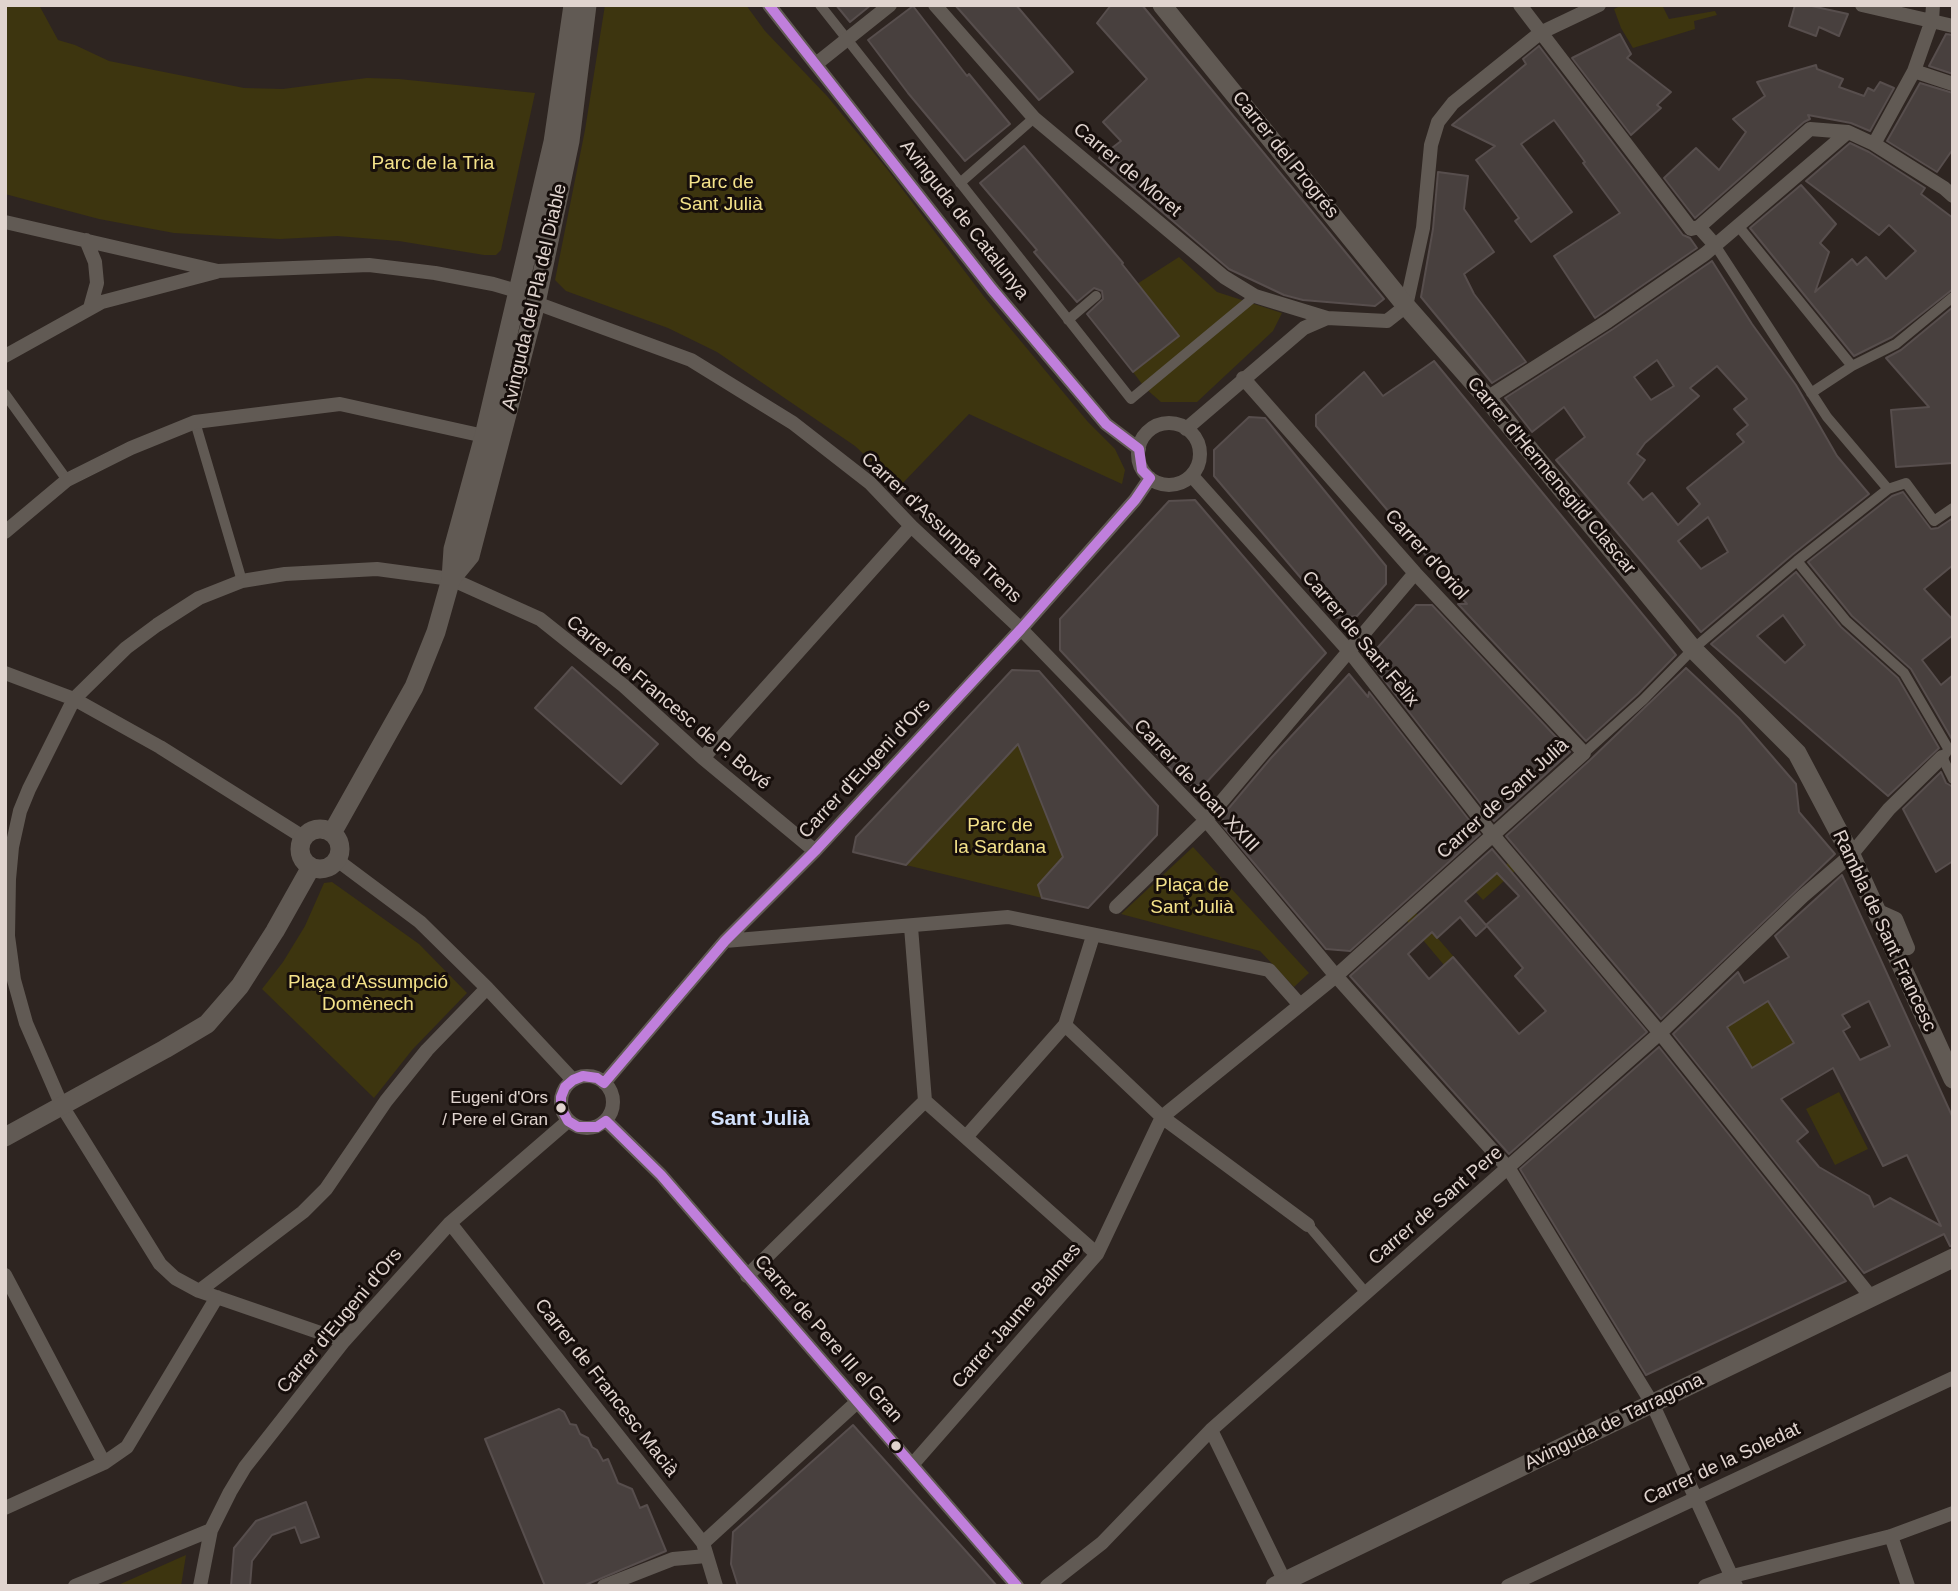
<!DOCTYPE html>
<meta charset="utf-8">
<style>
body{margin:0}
#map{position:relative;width:1958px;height:1591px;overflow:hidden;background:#2e2521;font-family:Arial,sans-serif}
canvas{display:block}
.frame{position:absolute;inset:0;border:7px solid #e0d4cf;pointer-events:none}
</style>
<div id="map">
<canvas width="1958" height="1591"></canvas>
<div class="frame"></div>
</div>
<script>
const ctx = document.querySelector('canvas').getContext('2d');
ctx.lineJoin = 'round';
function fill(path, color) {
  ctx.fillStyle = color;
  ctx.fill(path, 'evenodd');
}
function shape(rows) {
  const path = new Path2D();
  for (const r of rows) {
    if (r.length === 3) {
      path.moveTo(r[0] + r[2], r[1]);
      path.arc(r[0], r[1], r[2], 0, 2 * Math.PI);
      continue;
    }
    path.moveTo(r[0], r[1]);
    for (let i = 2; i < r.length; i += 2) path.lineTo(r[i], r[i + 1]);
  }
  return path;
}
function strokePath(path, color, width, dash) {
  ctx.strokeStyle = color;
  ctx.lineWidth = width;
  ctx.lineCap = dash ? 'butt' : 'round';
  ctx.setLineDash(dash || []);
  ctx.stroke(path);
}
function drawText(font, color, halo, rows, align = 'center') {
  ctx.font = font + ' Arial,sans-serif';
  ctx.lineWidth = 6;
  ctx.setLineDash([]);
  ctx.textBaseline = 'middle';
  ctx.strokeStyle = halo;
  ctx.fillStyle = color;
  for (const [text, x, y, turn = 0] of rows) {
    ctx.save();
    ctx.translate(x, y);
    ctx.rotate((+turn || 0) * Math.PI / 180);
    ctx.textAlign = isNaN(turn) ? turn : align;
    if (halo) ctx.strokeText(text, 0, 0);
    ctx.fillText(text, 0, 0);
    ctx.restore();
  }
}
fill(shape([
 [5,5,39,5,58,40,75,45,109,61,244,88,283,89,367,78,399,79,535,93,501,250,496,255,484,255,399,241,337,236,280,239,174,233,99,219,5,194],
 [605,5,746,5,765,31,827,96,887,169,985,298,1088,422,1115,449,1125,470,1122,484,969,414,899,487,855,446,717,352,668,328,566,291,555,280,585,130],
 [1622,5,1662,5,1669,19,1715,11,1717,15,1694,21,1695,29,1633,48,1621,28,1614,9],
 [1179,257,1217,292,1282,313,1273,331,1197,402,1161,402,1145,388,1133,372,1137,284],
 [1018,744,1063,857,1042,898,906,865],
 [1193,847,1309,973,1294,987,1260,951,1121,914],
 [1508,863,1515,871,1483,900,1475,891],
 [332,882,419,944,467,993,412,1050,374,1098,262,989,283,962,305,926,324,883],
 [1416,913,1454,957,1444,965,1407,921],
 [1768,1001,1794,1043,1752,1068,1727,1027],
 [1839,1092,1868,1149,1835,1165,1806,1109],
 [186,1555,181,1586,116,1586]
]), '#3d350f');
const building = shape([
 [836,5,871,5,850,22,836,5],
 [955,5,1016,5,1073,72,1039,100,955,5],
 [1111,5,1142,5,1384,299,1375,306,1303,300,1284,295,1229,269,1099,158,1121,141,1103,122,1147,79,1097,23,1111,5],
 [1795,5,1807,5,1848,14,1839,36,1819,27,1816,36,1789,26,1795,5],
 [913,6,967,76,969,74,1010,124,965,161,908,93,868,40,913,6],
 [1620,34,1631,54,1627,58,1671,92,1657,105,1661,108,1631,135,1572,58,1620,34],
 [1946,34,1953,35,1953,74,1929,66,1946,34],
 [1539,46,1683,235,1690,238,1697,248,1595,318,1554,256,1620,213,1583,163,1585,162,1554,120,1521,144,1572,212,1531,242,1515,221,1519,218,1476,160,1495,146,1452,125,1526,64,1523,59,1539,46],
 [1816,65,1817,69,1843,79,1839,87,1864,96,1868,88,1874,91,1880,82,1894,88,1870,131,1851,123,1808,115,1810,119,1804,122,1695,218,1664,178,1696,148,1719,170,1746,132,1733,119,1765,96,1757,82,1816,65],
 [1920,83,1953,93,1953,149,1937,172,1887,141,1920,83],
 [1850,143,1869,152,1925,188,1921,194,1953,218,1953,289,1892,337,1854,356,1750,228,1801,185,1836,224,1820,243,1829,252,1815,292,1852,259,1857,265,1866,257,1886,279,1916,251,1889,225,1879,235,1806,181,1850,143],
 [1024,146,1123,263,1122,264,1179,336,1133,372,1087,314,1103,299,1102,291,1094,288,1077,302,1034,252,1037,250,980,183,1024,146],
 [1438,172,1468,176,1464,209,1494,252,1464,274,1474,294,1526,362,1492,383,1421,297,1433,229,1438,172],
 [1712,261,1752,324,1796,385,1837,456,1869,494,1792,555,1701,632,1556,460,1585,437,1564,407,1532,432,1505,398,1613,329,1712,261],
 [1657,360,1674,386,1651,400,1634,377,1657,360],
 [1717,366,1747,399,1734,409,1748,425,1737,434,1744,442,1687,488,1700,504,1678,525,1652,493,1643,500,1628,483,1645,460,1637,454,1645,443,1699,396,1690,388,1717,366],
 [1708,517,1728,552,1701,569,1678,541,1708,517],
 [1953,307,1953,463,1896,467,1891,410,1929,407,1886,358,1901,350,1953,307],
 [1434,361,1676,655,1638,694,1586,741,1458,604,1467,604,1316,426,1316,415,1364,372,1383,396,1434,361],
 [1249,417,1265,418,1386,566,1386,584,1357,616,1335,618,1214,476,1214,450,1249,417],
 [1903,492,1931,529,1938,528,1953,518,1953,565,1924,589,1953,620,1953,635,1922,660,1941,685,1953,675,1953,741,1911,669,1852,616,1808,562,1892,496,1903,492],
 [1195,500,1326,653,1204,785,1186,785,1060,650,1060,619,1169,501,1195,500],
 [1796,572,1841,627,1898,678,1939,748,1888,796,1711,644,1796,572],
 [1783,615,1805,645,1785,663,1757,636,1783,615],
 [1416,605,1432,605,1570,752,1494,821,1370,662,1370,656,1416,605],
 [572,667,658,744,621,784,535,708,572,667],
 [1686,668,1739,718,1796,784,1799,812,1835,854,1661,1019,1506,836,1590,760,1686,668],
 [1012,670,1039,671,1158,806,1157,835,1088,908,1042,898,1038,885,1063,857,1018,744,906,865,853,852,856,837,1012,670],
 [1349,674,1368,697,1369,692,1480,834,1350,951,1326,949,1222,825,1223,815,1271,758,1349,674],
 [1941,772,1946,783,1953,787,1953,861,1936,872,1903,809,1941,772],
 [1492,849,1647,1032,1509,1154,1350,976,1492,849],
 [1497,873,1519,896,1486,925,1465,901,1497,873],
 [1460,917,1476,936,1487,926,1523,968,1515,976,1546,1011,1519,1034,1453,957,1429,979,1408,954,1432,932,1437,938,1460,917],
 [1842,875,1953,1118,1953,1246,1950,1246,1944,1234,1864,1273,1673,1034,1738,972,1744,983,1789,957,1775,936,1842,875],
 [1768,1001,1794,1043,1752,1068,1727,1027,1768,1001],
 [1869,1001,1890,1046,1860,1060,1843,1031,1850,1027,1842,1015,1869,1001],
 [1833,1068,1883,1166,1907,1155,1941,1226,1890,1198,1874,1207,1869,1196,1819,1167,1797,1141,1808,1132,1781,1099,1833,1068],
 [1659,1047,1846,1281,1646,1375,1520,1169,1659,1047],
 [559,1409,564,1412,570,1424,576,1425,580,1434,588,1438,592,1447,597,1450,603,1461,608,1459,618,1483,632,1489,640,1508,647,1505,666,1551,583,1586,545,1586,485,1439,559,1409],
 [853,1425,981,1568,997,1586,738,1586,731,1564,733,1532,853,1425],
 [306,1502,319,1537,301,1543,295,1527,272,1535,252,1561,250,1586,231,1586,234,1548,256,1521,306,1502]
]);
fill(building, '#48403e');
strokePath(building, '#574e4d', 2);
strokePath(shape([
 [820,5,1131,399,1255,296],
 [960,183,1034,118],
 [1739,227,1852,366],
 [1715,245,1827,417,1888,489],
 [1068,320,1096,296],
 [1811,393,1852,366,1896,344,1953,297],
 [5,394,67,480],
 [195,422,242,581],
 [1797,561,1846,621,1904,673,1949,750],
 [1584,753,1643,700,1693,649,1797,561,1888,489,1906,483,1934,521,1953,508],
 [1946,753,1942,757,1953,779],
 [1308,1225,1366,1293]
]), '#615a54', 10);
strokePath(shape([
 [769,5,992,289,1106,424,1139,449],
 [935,5,1034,118,1224,277,1255,296,1327,318],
 [1520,5,1691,229,1699,227,1715,245],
 [1862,5,1953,26],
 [816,64,890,5],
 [1914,71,1953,84],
 [1874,144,1914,71,1932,20,1933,5],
 [5,222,218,271,369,265,435,273,493,284,517,291],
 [1699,227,1810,129,1848,132,1874,144,1944,188,1953,196],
 [86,240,95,262,97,283,90,308],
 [536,303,691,360,793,423,870,483,911,526,1021,629,1206,820,1336,976,1509,1169,1652,1403,1736,1586],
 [5,356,102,302,216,272],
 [1487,398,1608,321,1705,254,1848,132],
 [1169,454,31],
 [1186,429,1304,328,1327,318,1387,321,1406,306,1423,228,1431,145,1438,122,1453,103,1540,33,1599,5],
 [1192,476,1349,651,1492,834,1660,1033,1871,1297],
 [5,532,67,480,131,448,195,422,340,404,484,436],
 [5,673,74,699,160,747,303,837],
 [703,758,911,526],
 [337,860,420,922,487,988,573,1080],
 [1116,907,1206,820,1415,573],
 [1876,910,1896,919,1908,948],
 [911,927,925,1101,1097,1254],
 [725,941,1008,917,1269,970,1300,1005],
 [1065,1025,1162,1117,1308,1225],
 [587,1102,26],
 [604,1083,725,941,815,851,1021,629,1135,500,1150,478],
 [606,1121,661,1175,1017,1586],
 [966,1137,1065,1025,1093,936],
 [450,1223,703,1543,716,1586],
 [5,1275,104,1463],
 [747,1276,925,1101],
 [199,1291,303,1212,326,1189,386,1101,427,1050,487,988],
 [344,1341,199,1291,175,1278,160,1264,62,1106,26,1023,14,980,8,936,9,879,12,847,20,811,29,789,74,699,126,648,157,625,199,598,242,581,285,574,377,569,451,579,540,619,624,686,703,758,815,851],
 [1211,1430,1287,1586],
 [912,1465,1097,1254,1162,1117,1336,976,1584,753,1415,573,1243,378],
 [5,1508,104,1463,127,1447,217,1297],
 [1891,1536,1908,1586],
 [703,1543,856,1403],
 [75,1586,211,1530],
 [200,1586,211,1530,230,1492,245,1467,344,1341,450,1223,568,1121],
 [604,1586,673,1559,706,1556],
 [1047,1586,1102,1543,1211,1430,1660,1033,1803,896,1851,855,1889,809,1942,757],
 [1508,1586,1953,1378],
 [1705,1586,1733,1576,1891,1536,1953,1513]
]), '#615a54', 14);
strokePath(shape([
 [1162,5,1406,306,1487,398,1693,649,1797,753,1851,855,1953,1079],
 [451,579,470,556,536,303,570,141,587,5],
 [320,849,20],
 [332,833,414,687,436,632,451,579,453,549,484,436,553,142,573,5],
 [5,1137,165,1049,207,1024,240,986,275,931,311,867],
 [1275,1586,1953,1258]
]), '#615a54', 19);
strokePath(shape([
 [769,5,992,289,1106,424,1139,449,1142,470,1150,478,1135,500,1021,629,815,851,725,941,604,1083,597,1078,583,1076,573,1080,565,1087,561,1097,561,1108,568,1121,578,1127,597,1127,606,1121,661,1175,1017,1586]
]), '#c07fdc', 10);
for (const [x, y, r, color] of [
 [561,1108,6,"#e0d4cf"],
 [896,1446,6,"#e0d4cf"]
]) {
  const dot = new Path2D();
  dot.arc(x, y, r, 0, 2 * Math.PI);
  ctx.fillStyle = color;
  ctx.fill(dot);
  strokePath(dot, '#160e0b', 2.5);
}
drawText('17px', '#e0d4cf', '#160e0b', [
 ["Eugeni d'Ors",548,1098],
 ["/ Pere el Gran",548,1120]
], 'right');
drawText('19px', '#e0d4cf', '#160e0b', [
 ["Carrer del Progrés",1285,155,51],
 ["Carrer de Moret",1127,170,40],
 ["Avinguda de Catalunya",964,220,52],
 ["Avinguda del Pla del Diable",535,297,-77],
 ["Carrer d'Hermenegild Clascar",1551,476,50],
 ["Carrer d'Assumpta Trens",941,528,43],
 ["Carrer d'Oriol",1426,555,48],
 ["Carrer de Sant Fèlix",1360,639,50],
 ["Carrer de Francesc de P. Bové",668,703,40],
 ["Carrer d'Eugeni d'Ors",865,769,-47],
 ["Carrer de Joan XXIII",1196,786,47],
 ["Carrer de Sant Julià",1503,799,-42],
 ["Rambla de Sant Francesc",1884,931,65],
 ["Carrer de Sant Pere",1436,1206,-41],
 ["Carrer Jaume Balmes",1017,1316,-49],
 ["Carrer d'Eugeni d'Ors",340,1321,-50],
 ["Carrer de Pere III el Gran",828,1339,49],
 ["Carrer de Francesc Macià",606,1388,52],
 ["Avinguda de Tarragona",1614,1422,-26],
 ["Carrer de la Soledat",1722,1464,-25]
]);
drawText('19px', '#f4e28a', '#160e0b', [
 ["Parc de la Tria",433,164],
 ["Parc de",721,183],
 ["Sant Julià",721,205],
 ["Parc de",1000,826],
 ["la Sardana",1000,848],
 ["Plaça de",1192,886],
 ["Sant Julià",1192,908],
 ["Plaça d'Assumpció",368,983],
 ["Domènech",368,1005]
]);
drawText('bold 21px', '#d2e1fc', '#160e0b', [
 ["Sant Julià",760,1119]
]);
</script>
